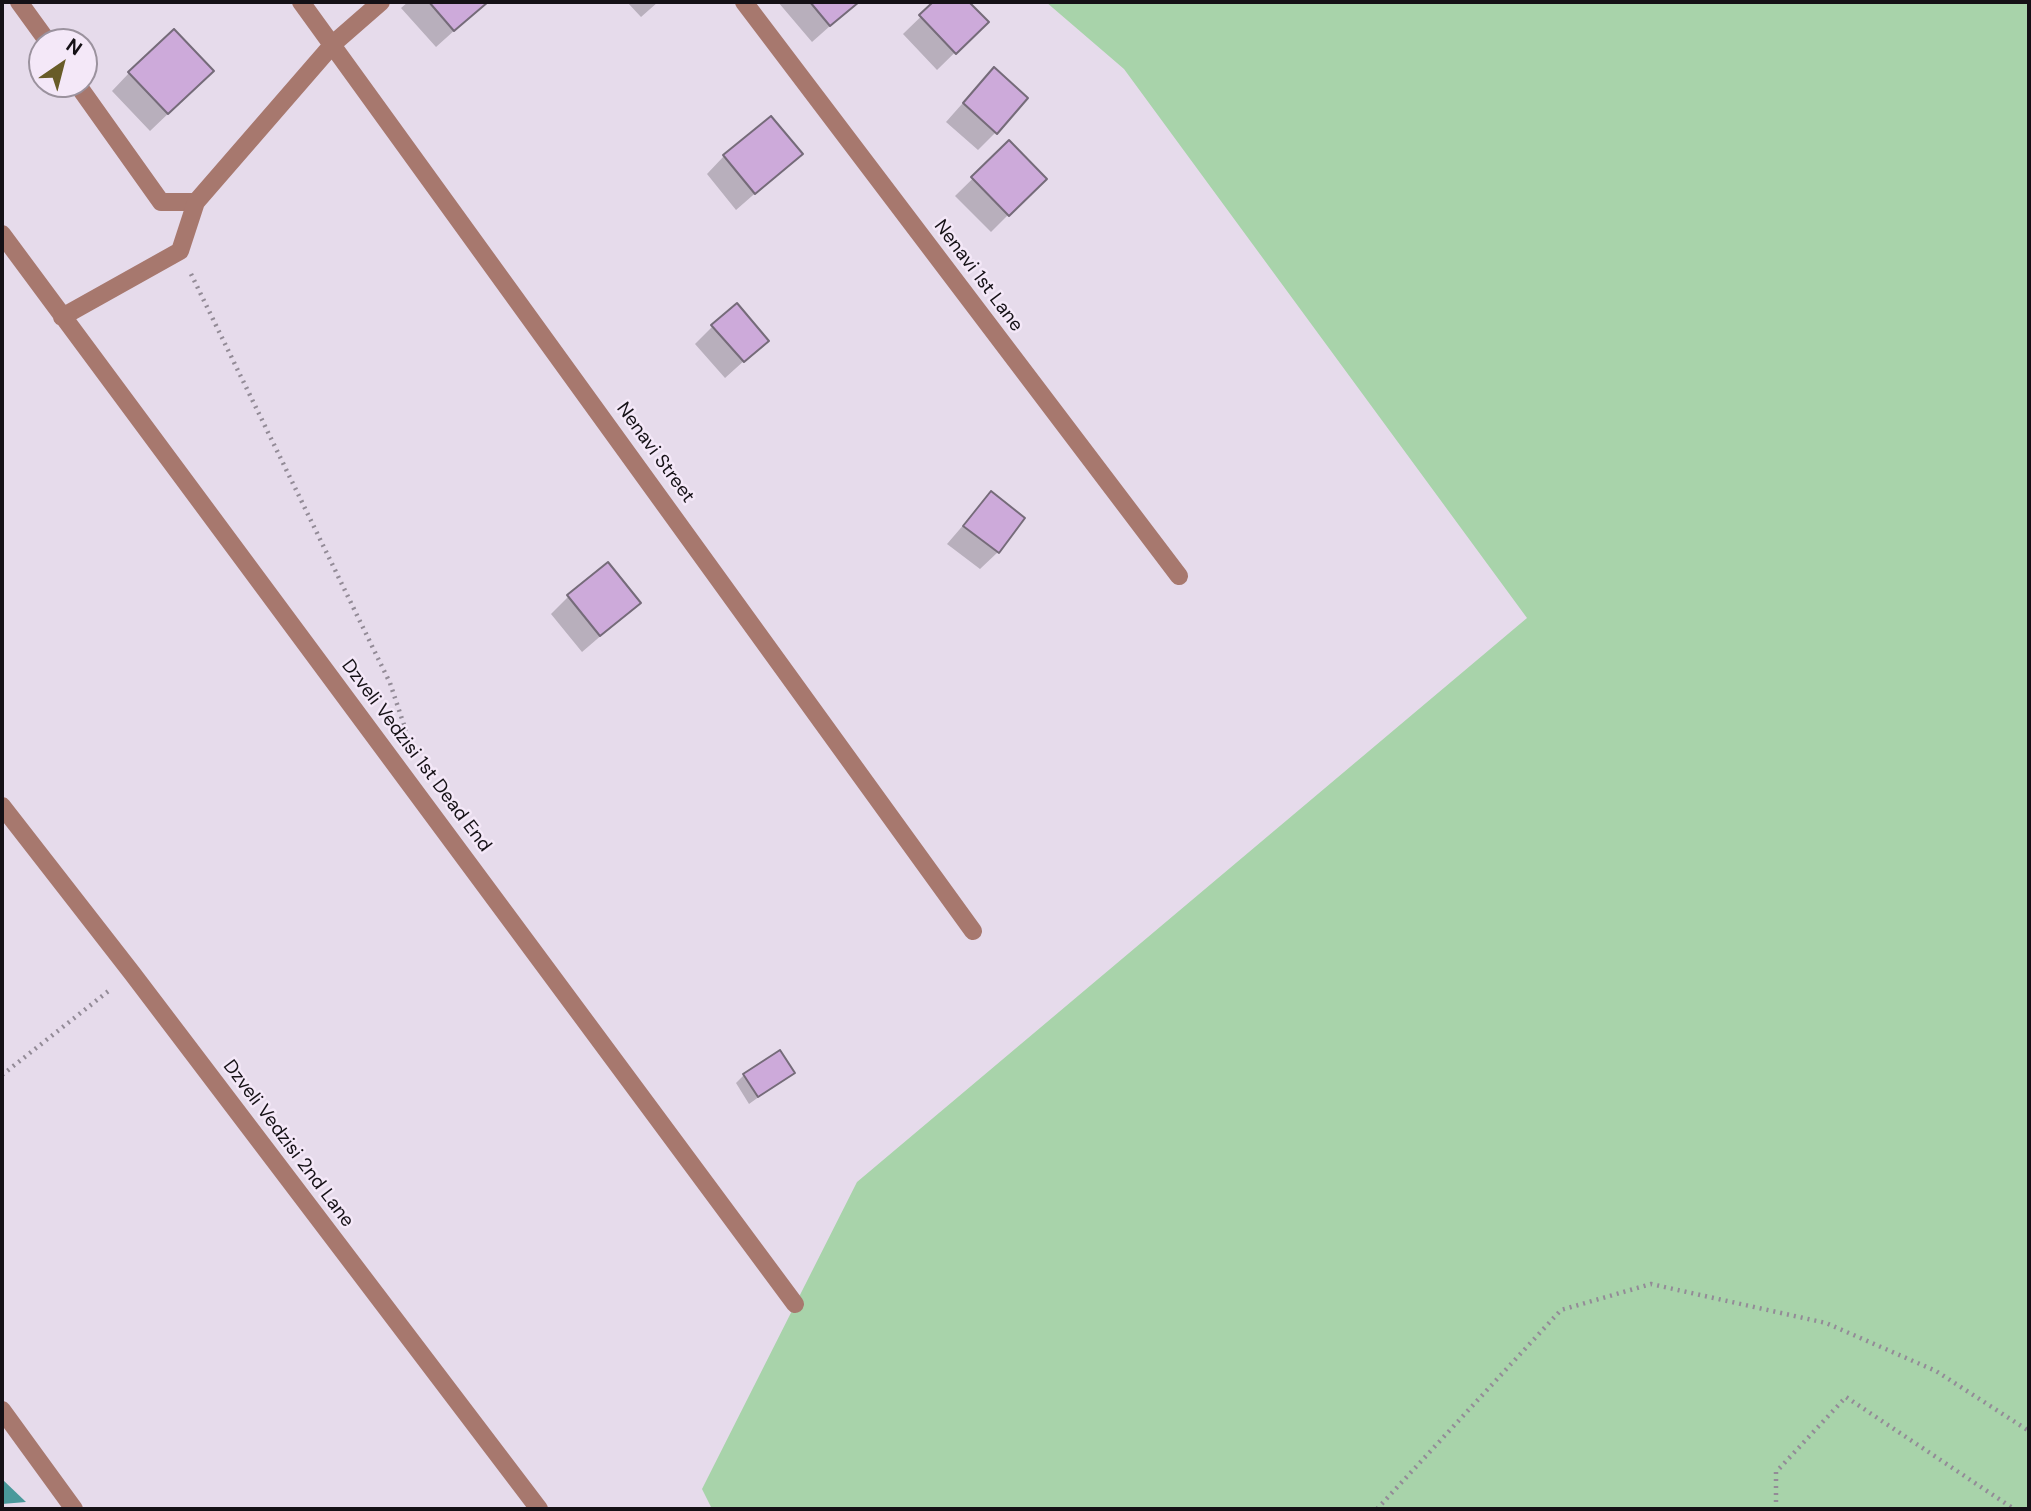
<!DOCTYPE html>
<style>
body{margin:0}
#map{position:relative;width:2031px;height:1511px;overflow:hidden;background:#e6dbeb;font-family:"DM Sans",sans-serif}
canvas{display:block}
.frame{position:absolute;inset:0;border:4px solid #151116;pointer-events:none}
.north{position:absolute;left:28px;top:28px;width:70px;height:70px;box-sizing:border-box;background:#f4e8f8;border:2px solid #9b929e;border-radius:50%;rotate:35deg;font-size:19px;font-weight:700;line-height:28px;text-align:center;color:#151116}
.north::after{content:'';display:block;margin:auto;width:24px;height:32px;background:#685c28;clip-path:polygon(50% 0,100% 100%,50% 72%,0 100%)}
</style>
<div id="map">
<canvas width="2031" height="1511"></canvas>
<div class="frame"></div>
<div class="north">N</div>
</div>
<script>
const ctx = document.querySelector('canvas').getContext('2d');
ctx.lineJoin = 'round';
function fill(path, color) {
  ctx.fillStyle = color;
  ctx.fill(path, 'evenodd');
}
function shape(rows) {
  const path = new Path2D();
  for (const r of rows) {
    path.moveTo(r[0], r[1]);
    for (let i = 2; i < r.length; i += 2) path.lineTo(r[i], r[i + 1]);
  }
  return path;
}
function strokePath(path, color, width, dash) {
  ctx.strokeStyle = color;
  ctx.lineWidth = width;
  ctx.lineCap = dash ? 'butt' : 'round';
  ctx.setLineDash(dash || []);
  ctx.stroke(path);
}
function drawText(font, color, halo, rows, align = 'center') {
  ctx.font = font + ' "DM Sans",sans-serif';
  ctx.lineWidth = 5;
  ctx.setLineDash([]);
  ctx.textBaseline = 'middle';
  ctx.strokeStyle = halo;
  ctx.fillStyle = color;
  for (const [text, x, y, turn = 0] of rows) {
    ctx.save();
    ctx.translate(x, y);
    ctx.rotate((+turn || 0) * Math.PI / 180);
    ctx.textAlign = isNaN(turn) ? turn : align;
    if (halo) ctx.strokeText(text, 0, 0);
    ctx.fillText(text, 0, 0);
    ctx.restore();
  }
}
fill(shape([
 [1046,2,2029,2,2029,1509,712,1509,702,1489,857,1182,1527,618,1124,69]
]), '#a8d3aa');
fill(shape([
 [2,1479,26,1502,2,1504]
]), '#4a999b');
fill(shape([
 [408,2,486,2,436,47,401,8],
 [627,2,658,2,641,17],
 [778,2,857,2,812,42],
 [936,2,966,2,986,22,937,70,903,34],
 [129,73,194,89,150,131,112,91],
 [977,87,996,132,978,150,946,122],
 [1009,143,1044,179,991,232,955,196],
 [800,154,736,210,707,174,724,156],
 [713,326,766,341,725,378,695,344],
 [991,493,998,552,980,569,947,544],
 [569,596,639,603,582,652,551,614],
 [792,1073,749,1104,736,1083,744,1075]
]), '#0003');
const building = shape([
 [429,2,488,2,454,31,429,2],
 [810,2,859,2,830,26,810,2],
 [933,2,969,2,989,22,956,54,919,15,933,2],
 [174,29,214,71,168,114,128,72,174,29],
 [994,67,1028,98,997,134,963,103,994,67],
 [771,116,803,154,755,194,723,155,771,116],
 [1009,140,1047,179,1009,216,971,177,1009,140],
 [737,303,769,341,744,362,711,325,737,303],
 [991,491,1025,518,999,553,963,526,991,491],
 [608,562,641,603,600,636,567,595,608,562],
 [780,1050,795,1073,758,1097,743,1074,780,1050]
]);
fill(building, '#cdaada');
strokePath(building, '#756b79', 2);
strokePath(shape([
 [191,274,390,683,406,731],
 [2,1075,111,989],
 [1377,1509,1561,1310,1651,1284,1826,1323,1936,1371,2029,1431],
 [1776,1509,1776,1472,1846,1397,2014,1509]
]), '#938b97', 4.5, [2, 5]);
strokePath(shape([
 [19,2,48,42],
 [77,84,161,202,196,202]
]), '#a7786e', 18);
strokePath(shape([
 [301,2,973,931],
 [744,2,1179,576],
 [2,234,795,1304],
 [62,317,180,251,196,202,334,43,381,2],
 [2,806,132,973,539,1509],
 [2,1410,74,1509]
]), '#a7786e', 18);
drawText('19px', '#151116', '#f4e8f8', [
 ["Nenavi 1st Lane",978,276,53],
 ["Nenavi Street",655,453,54],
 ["Dzveli Vedzisi 1st Dead End",416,756,53],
 ["Dzveli Vedzisi 2nd Lane",288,1144,53]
]);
</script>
